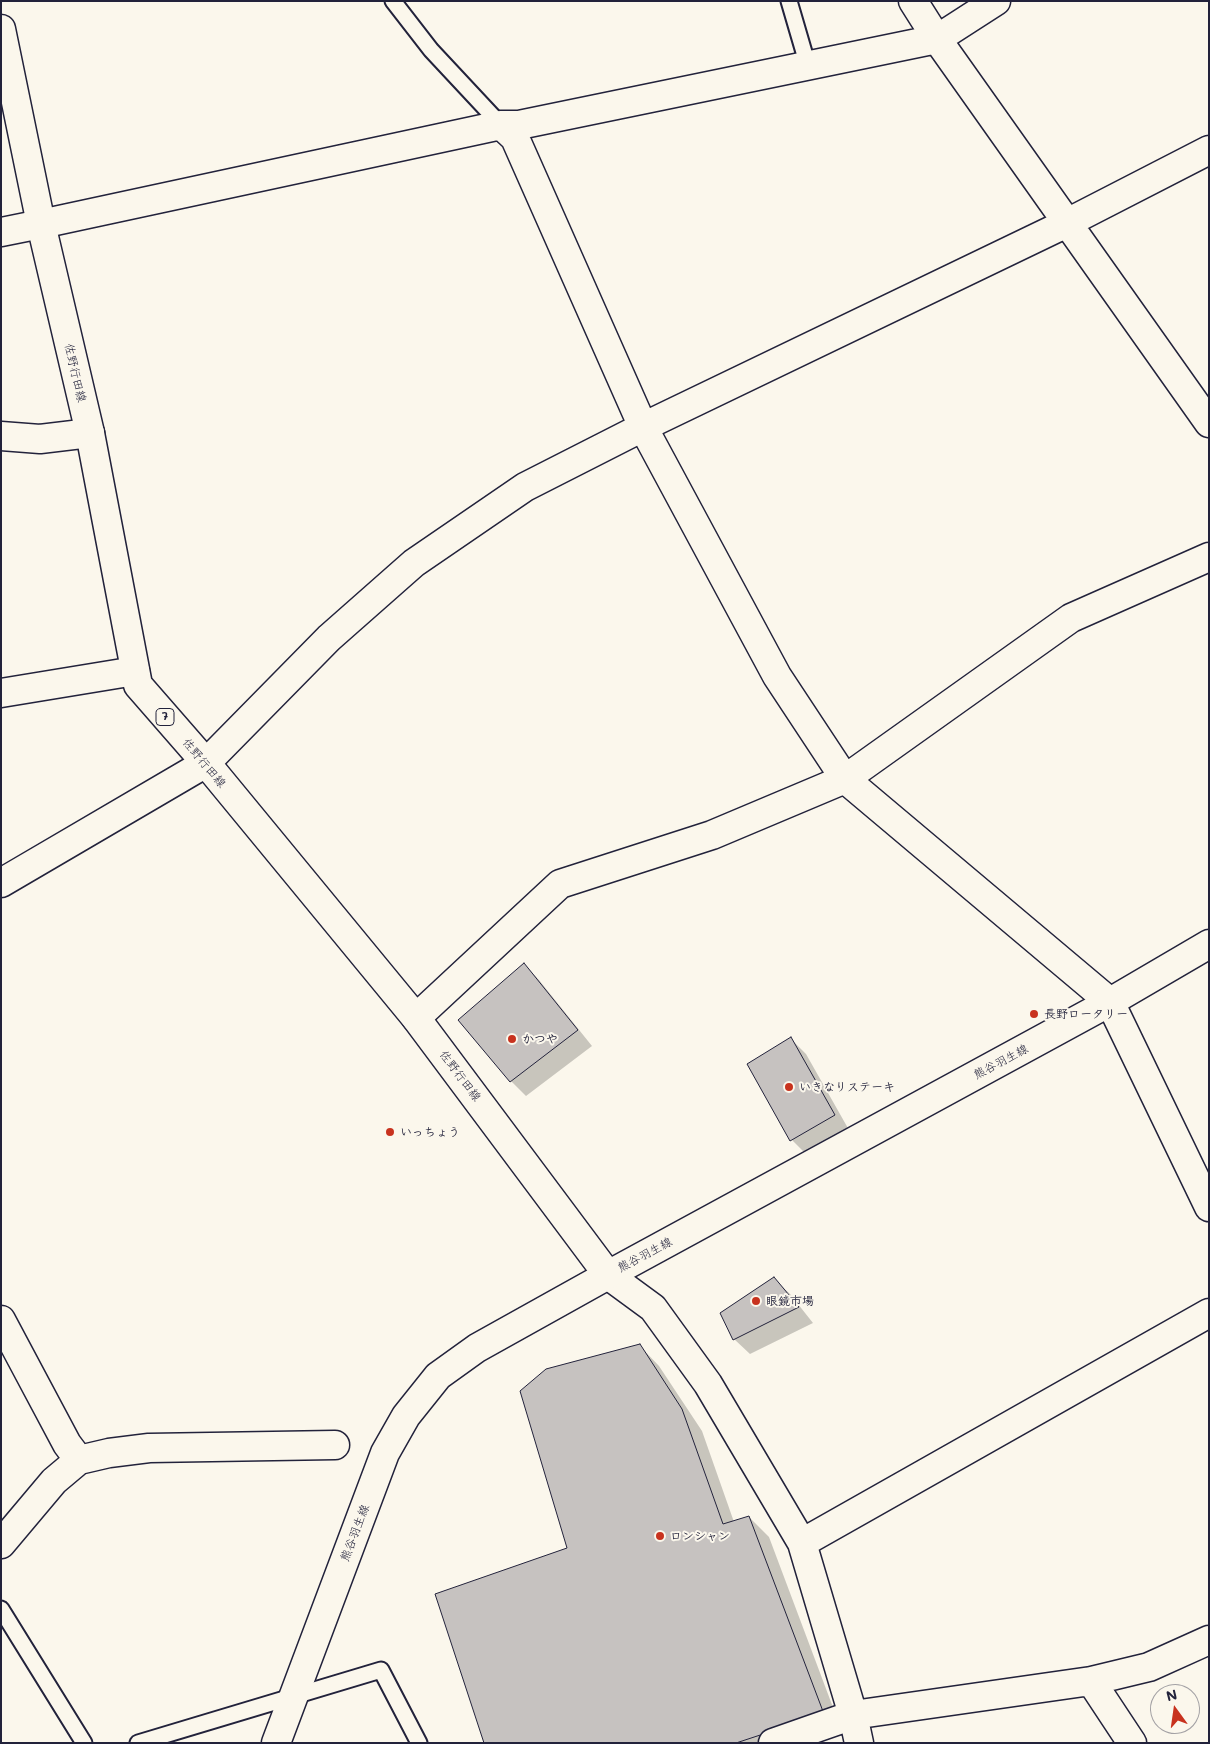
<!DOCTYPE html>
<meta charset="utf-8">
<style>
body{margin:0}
#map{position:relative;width:1210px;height:1744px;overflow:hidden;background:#fbf7ec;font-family:Mali,sans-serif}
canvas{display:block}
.frame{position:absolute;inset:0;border:2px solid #22223b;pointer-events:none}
.north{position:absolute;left:1150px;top:1684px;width:50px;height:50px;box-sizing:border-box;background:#fbf7ec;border:1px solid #a4a2a5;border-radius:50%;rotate:346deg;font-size:14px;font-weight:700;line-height:20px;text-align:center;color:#22223b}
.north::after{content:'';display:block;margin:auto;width:18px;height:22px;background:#c8321e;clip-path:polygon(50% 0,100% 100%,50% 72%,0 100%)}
</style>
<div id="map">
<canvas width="1210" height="1744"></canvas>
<div class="frame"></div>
<div class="north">N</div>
</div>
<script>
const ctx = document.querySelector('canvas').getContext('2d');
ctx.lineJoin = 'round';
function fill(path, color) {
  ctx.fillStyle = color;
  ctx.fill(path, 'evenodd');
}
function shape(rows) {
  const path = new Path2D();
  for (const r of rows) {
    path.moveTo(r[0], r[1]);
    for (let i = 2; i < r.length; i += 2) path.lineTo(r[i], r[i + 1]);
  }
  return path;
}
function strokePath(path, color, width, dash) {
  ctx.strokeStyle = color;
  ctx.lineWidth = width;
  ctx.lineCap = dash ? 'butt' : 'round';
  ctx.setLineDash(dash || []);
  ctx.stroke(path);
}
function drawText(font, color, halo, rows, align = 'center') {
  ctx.font = font + ' Mali,"Klee One",sans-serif';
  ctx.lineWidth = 4;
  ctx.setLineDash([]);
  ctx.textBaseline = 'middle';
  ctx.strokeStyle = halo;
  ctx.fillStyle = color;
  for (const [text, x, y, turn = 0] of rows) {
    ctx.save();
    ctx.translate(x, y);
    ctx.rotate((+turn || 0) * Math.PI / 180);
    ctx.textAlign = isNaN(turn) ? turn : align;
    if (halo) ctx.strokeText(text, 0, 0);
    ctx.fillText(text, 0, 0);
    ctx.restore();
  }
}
fill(shape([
 [524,964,539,980,592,1046,526,1096,511,1081],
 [791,1039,806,1054,849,1130,807,1155,792,1140],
 [774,1279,790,1294,813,1323,750,1354,734,1339],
 [639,1345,659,1366,702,1431,734,1522,749,1517,769,1537,843,1734,817,1743,485,1743,569,1549]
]), '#0003');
const building = shape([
 [524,963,578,1030,510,1082,458,1020,524,963],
 [791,1037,835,1115,790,1141,747,1064,791,1037],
 [774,1277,799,1307,733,1340,720,1313,774,1277],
 [640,1344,682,1409,723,1524,749,1516,824,1714,736,1743,484,1743,435,1594,567,1548,520,1391,546,1369,640,1344]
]);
fill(building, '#c6c2c0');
strokePath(building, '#22223b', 1);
const service = shape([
 [393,1,431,50,501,125],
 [789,1,808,66],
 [1,1609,84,1743],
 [138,1743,381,1670,419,1743]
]);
const minor = shape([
 [913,1,937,39,1209,423],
 [501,125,515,138,643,427,777,676,845,779,1110,1002,1209,1207],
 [41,224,501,125,519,125,937,39,996,1],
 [1,436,40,439,90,433],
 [1,693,135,671],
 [1,883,206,763,329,638,414,563,525,487,643,427,1067,223,1209,150],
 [416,1018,560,884,712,835,845,779,1071,618,1209,557],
 [608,1275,653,1308,708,1384,802,1543,853,1715,859,1743],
 [1,1320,67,1444,79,1460],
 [802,1543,1209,1313],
 [1,1544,54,1481,79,1460,109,1453,149,1448,335,1445],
 [1091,1681,1132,1743],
 [773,1743,853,1715,1091,1681,1149,1667,1209,1640]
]);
const tertiary = shape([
 [1,232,41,224]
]);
const secondary = shape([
 [276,1743,385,1453,406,1416,438,1376,477,1348,608,1275,1110,1002,1209,944]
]);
const primary = shape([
 [1,29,41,224,90,433,138,685,206,763,416,1018,608,1275]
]);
strokePath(service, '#22223b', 19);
strokePath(minor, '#22223b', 31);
strokePath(tertiary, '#22223b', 31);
strokePath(secondary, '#22223b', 31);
strokePath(primary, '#22223b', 31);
strokePath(service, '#fbf7ec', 15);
strokePath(minor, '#fbf7ec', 28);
strokePath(tertiary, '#fbf7ec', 28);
strokePath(secondary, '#fbf7ec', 28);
strokePath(primary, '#fbf7ec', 28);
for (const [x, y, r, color] of [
 [1034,1014,5,"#c8321e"],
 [512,1039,5,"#c8321e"],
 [789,1087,5,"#c8321e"],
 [390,1132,5,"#c8321e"],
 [756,1301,5,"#c8321e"],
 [660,1536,5,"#c8321e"]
]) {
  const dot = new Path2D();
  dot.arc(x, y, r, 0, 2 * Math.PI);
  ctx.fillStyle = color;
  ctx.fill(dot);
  strokePath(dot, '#fbf7ec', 2);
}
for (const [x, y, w] of [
 [165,717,18]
]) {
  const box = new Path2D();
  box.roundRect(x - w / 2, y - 8.5, w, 17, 4);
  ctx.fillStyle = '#fbf7ec';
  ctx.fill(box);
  strokePath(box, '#22223b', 1);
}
drawText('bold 11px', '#22223b', null, [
 ["7",165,717]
]);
drawText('12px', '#22223b', '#fbf7ec', [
 ["佐野行田線",75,373,77],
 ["佐野行田線",204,763,50],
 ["熊谷羽生線",1001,1062,-28],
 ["佐野行田線",460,1076,53],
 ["熊谷羽生線",645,1255,-28],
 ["熊谷羽生線",355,1533,-69]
]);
drawText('bold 12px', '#22223b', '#fbf7ec', [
 ["長野ロータリー",1044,1014],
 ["かつや",522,1039],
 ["いきなりステーキ",799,1087],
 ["いっちょう",400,1132],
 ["眼鏡市場",766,1301],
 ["ロンシャン",670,1536]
], 'left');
</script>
